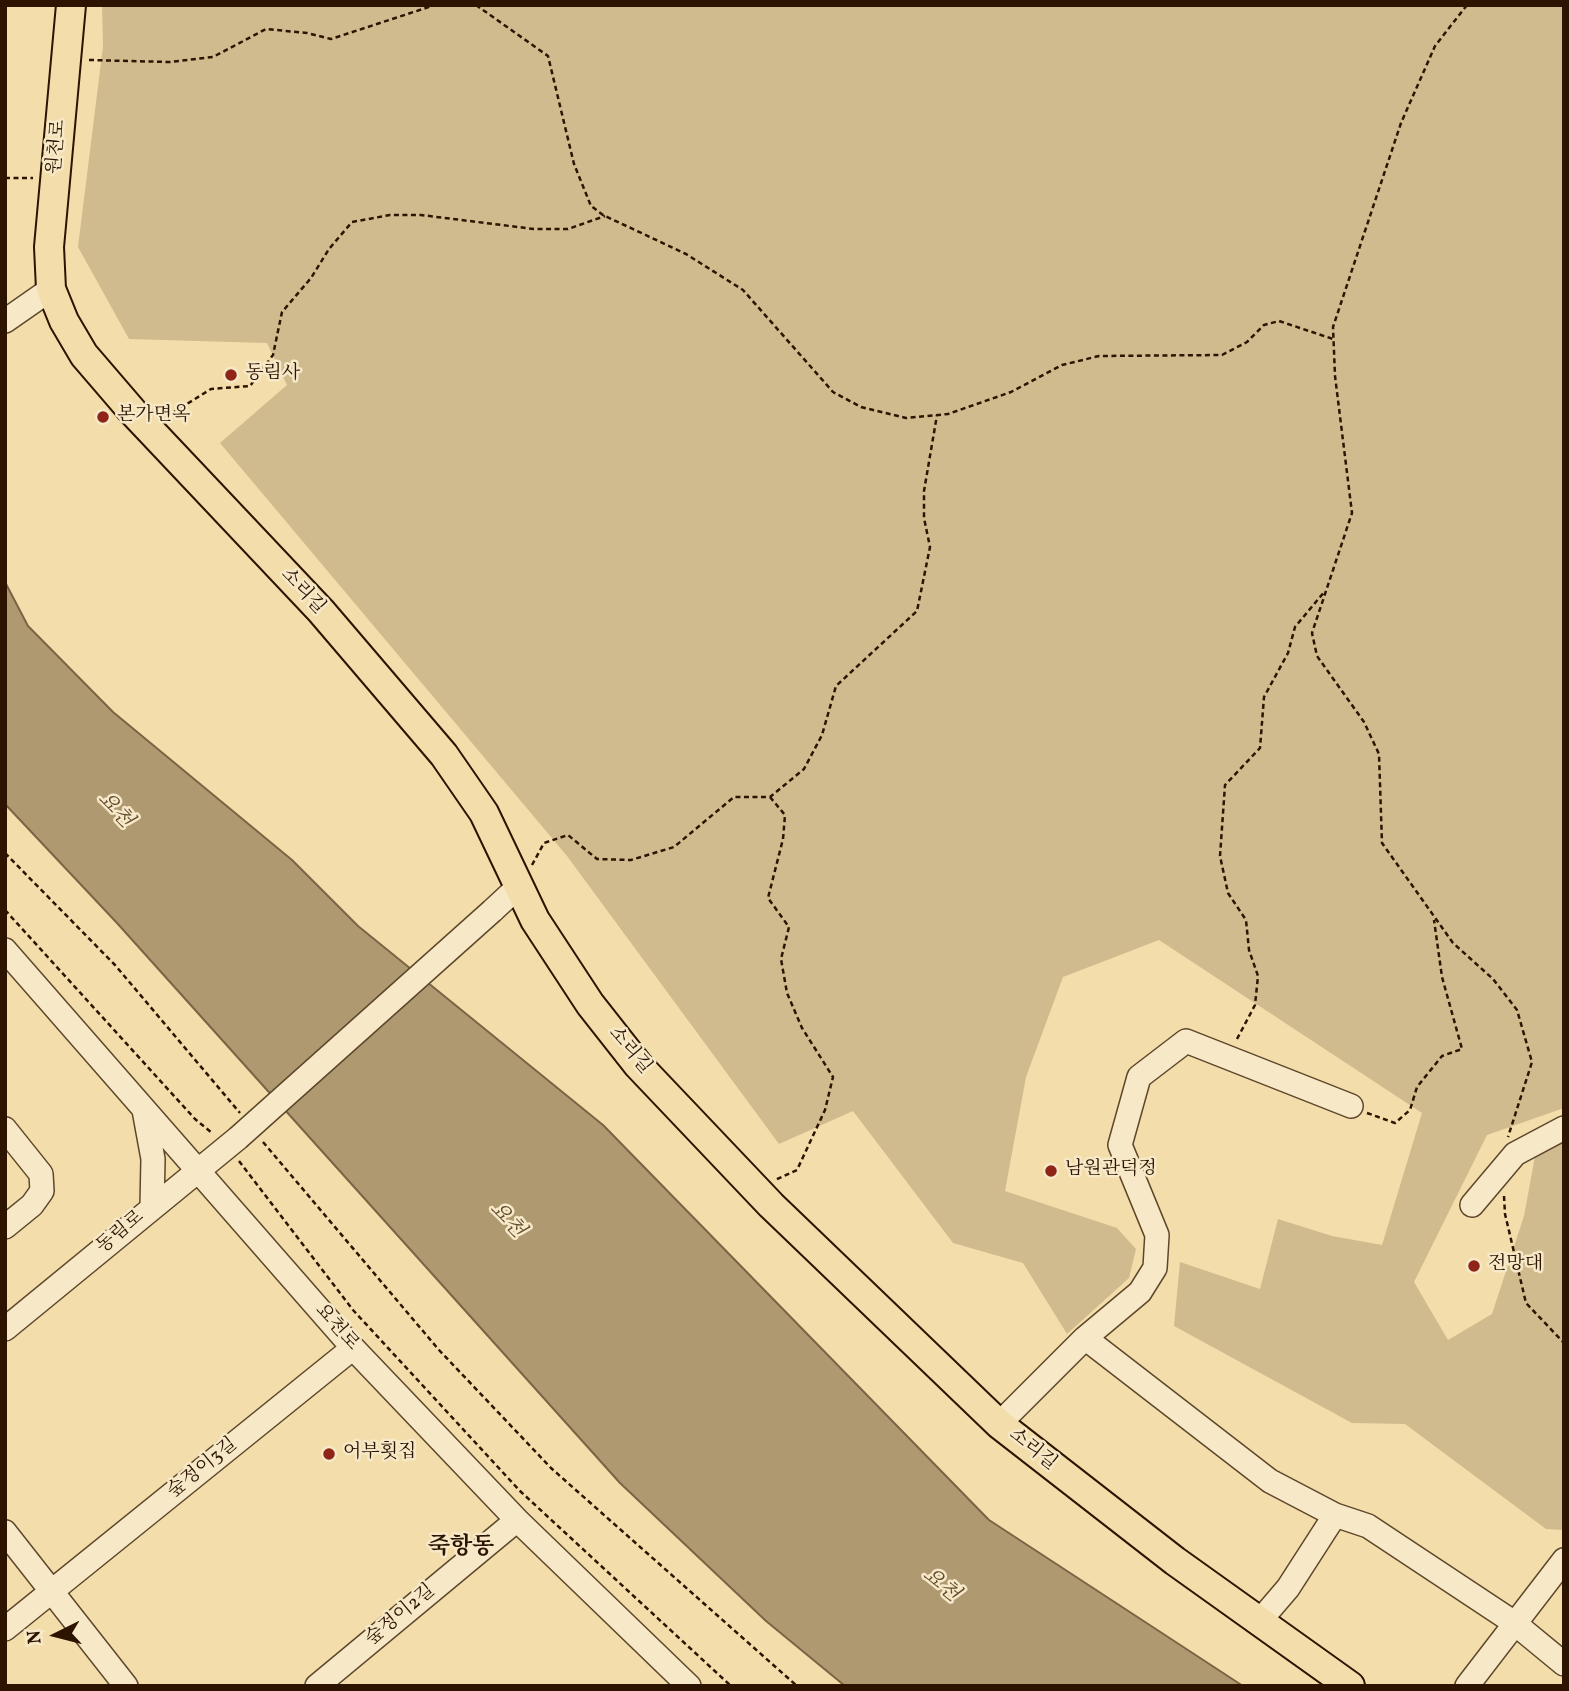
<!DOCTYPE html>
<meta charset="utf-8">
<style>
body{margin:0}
#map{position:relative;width:1569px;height:1691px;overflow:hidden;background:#f2ddab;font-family:Vollkorn,serif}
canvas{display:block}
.frame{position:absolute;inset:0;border:7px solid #2c1400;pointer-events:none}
.north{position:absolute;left:21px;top:1600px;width:70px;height:70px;-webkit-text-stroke:5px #f7e9c8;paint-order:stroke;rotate:264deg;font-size:19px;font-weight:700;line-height:28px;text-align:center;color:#2c1400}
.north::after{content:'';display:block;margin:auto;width:24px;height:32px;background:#2c1400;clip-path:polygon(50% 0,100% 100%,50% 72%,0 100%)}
</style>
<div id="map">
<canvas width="1569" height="1691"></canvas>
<div class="frame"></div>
<div class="north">N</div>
</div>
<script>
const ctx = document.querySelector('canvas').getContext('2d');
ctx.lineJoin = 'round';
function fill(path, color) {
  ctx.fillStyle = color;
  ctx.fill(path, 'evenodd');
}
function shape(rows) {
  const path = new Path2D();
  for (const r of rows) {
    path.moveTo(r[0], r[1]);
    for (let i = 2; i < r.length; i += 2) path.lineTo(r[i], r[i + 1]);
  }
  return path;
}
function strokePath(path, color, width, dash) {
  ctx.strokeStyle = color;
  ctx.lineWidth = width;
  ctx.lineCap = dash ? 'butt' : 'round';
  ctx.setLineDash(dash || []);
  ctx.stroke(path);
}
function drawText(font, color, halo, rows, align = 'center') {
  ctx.font = font + ' Vollkorn,"Noto Serif KR",serif';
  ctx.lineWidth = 5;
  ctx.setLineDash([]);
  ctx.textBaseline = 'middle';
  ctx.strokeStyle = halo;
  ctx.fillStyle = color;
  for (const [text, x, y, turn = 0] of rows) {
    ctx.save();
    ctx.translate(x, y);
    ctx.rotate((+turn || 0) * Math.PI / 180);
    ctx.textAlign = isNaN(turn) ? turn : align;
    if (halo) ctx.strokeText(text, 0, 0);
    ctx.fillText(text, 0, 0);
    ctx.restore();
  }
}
fill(shape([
 [102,5,1564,5,1564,1108,1487,1135,1414,1282,1448,1340,1492,1314,1524,1216,1536,1151,1564,1140,1564,1530,1546,1529,1405,1424,1352,1423,1174,1326,1180,1262,1260,1289,1278,1219,1332,1236,1382,1245,1422,1113,1159,940,1063,977,1026,1077,1005,1191,1117,1228,1136,1249,1129,1278,1067,1334,1023,1263,953,1243,853,1111,779,1144,567,856,220,443,287,385,267,343,129,339,78,247,103,46]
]), '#d0bb8e');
const water = shape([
 [5,582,28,626,113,712,292,860,358,926,603,1125,989,1520,1243,1686,845,1686,766,1621,620,1483,117,923,5,804,5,582]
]);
fill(water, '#af9971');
strokePath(water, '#7b6444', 2);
const minor = shape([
 [5,321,51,289],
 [492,911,519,886],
 [5,950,353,1348,517,1520,689,1686],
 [144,1110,153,1159,152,1207],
 [5,1129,41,1174,42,1191,32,1205,5,1227],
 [1472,1205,1515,1154,1564,1128],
 [5,1329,238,1138],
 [1085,1338,1140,1292,1155,1268,1157,1235,1120,1145,1139,1077,1186,1041,1351,1106],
 [999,1424,1085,1338,1270,1481,1335,1515,1368,1526,1513,1622,1564,1664],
 [5,1532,126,1686],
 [1258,1623,1288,1588,1335,1515],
 [5,1629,353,1348],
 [317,1686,517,1520],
 [1467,1686,1564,1560]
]);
const major = shape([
 [71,5,49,247,51,289,64,321,84,355,133,412,321,611,444,755,484,813,535,920,590,1004,638,1065,771,1205,999,1424,1175,1561,1350,1686]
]);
strokePath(minor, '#5e462b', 26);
strokePath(major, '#2c1400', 32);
strokePath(shape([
 [476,5,548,56,574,164,591,206,603,215,686,254,743,290,833,392,861,407,906,418,948,414,1011,392,1062,365,1099,356,1222,355,1247,342,1264,325,1279,321,1333,339],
 [1467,5,1435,46,1401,123,1333,327,1335,376,1352,513,1312,633,1317,656,1364,722,1379,754,1382,843,1453,943,1493,979,1517,1010,1532,1062,1508,1137],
 [89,60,170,62,213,57,266,29,307,33,331,39,435,5],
 [5,178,33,178],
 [166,417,211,389,250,386,273,355,282,312,311,278,329,249,352,222,390,215,421,215,534,229,568,229,605,216],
 [770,797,785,815,783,839,768,898,789,927,781,959,787,993,802,1028,833,1077,825,1110,797,1170,775,1180],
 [5,853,115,965,240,1113],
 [532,865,544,843,568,835,597,859,631,860,674,847,734,797,770,797,804,769,822,735,836,686,917,611,930,547,924,518,924,491,937,415],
 [5,910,195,1119,212,1133],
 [1237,1039,1255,1005,1258,976,1249,950,1246,920,1228,893,1220,856,1225,785,1260,748,1264,697,1288,653,1295,627,1325,591],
 [1367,1113,1395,1123,1410,1110,1417,1087,1442,1056,1462,1049,1442,977,1434,920],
 [263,1142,439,1350,551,1468,797,1686],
 [239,1161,353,1310,520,1491,731,1686],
 [1504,1196,1505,1214,1526,1303,1564,1343]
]), '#2c1400', 2.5, [5, 3.5]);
strokePath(minor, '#f7e9c8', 23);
strokePath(major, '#f2ddab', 28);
const minorBridge = shape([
 [238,1138,492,911]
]);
strokePath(minorBridge, '#5e462b', 26, []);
strokePath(minorBridge, '#f7e9c8', 23);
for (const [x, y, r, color] of [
 [231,375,7,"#8f2418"],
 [103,417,7,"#8f2418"],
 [1051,1171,7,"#8f2418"],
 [1474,1266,7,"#8f2418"],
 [329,1454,7,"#8f2418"]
]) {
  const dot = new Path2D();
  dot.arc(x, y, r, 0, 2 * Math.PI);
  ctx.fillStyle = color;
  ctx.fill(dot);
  strokePath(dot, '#f7e9c8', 2.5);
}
drawText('19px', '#2c1400', '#f7e9c8', [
 ["원천로",58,147,-85],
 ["소리길",302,592,47],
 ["소리길",629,1051,50],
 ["동림로",121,1233,-40],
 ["요천로",336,1328,48],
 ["소리길",1032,1450,39],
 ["숲정이3길",203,1469,-39],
 ["숲정이2길",401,1616,-40]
]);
drawText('19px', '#2c1400', '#f7e9c8', [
 ["동림사",245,375],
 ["본가면옥",117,417],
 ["남원관덕정",1065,1171],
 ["전망대",1488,1266],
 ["어부횟집",343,1454]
], 'left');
drawText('italic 21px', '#60492d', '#f7e9c8', [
 ["요천",114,811,46],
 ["요천",506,1221,46],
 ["요천",940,1586,39]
]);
drawText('bold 23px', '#2c1400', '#f7e9c8', [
 ["죽항동",461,1549]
]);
</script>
